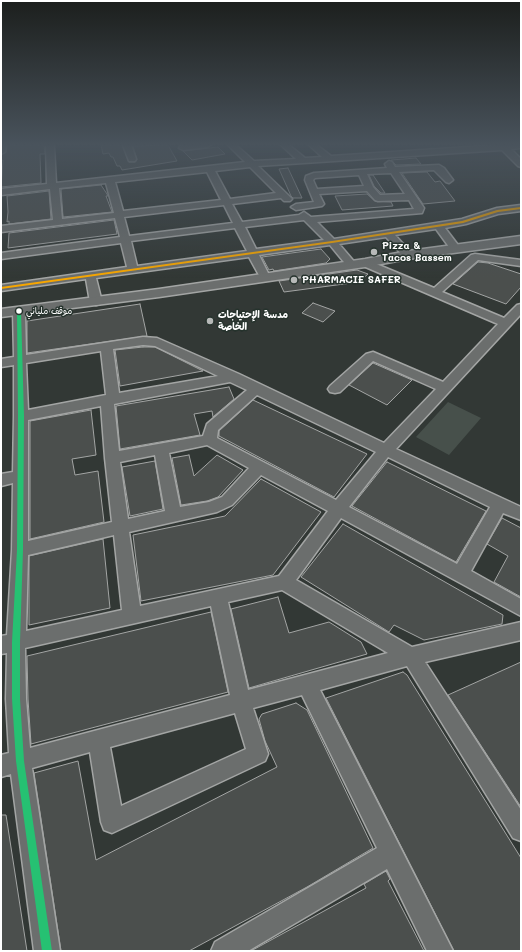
<!DOCTYPE html>
<meta charset="utf-8">
<style>
body{margin:0}
#map{position:relative;width:522px;height:952px;overflow:hidden;background:#323835;font-family:Mali,sans-serif}
canvas{display:block}
.frame{position:absolute;inset:0;border:2px solid #fff;pointer-events:none}
</style>
<div id="map">
<canvas width="522" height="952"></canvas>
<div class="frame"></div>
</div>
<script>
const ctx = document.querySelector('canvas').getContext('2d');
ctx.lineJoin = 'round';
function fill(path, color) {
  ctx.fillStyle = color;
  ctx.fill(path, 'evenodd');
}
function shape(rows) {
  const path = new Path2D();
  for (const r of rows) {
    path.moveTo(r[0], r[1]);
    for (let i = 2; i < r.length; i += 2) path.lineTo(r[i], r[i + 1]);
  }
  return path;
}
function strokePath(path, color, width, dash) {
  ctx.strokeStyle = color;
  ctx.lineWidth = width;
  ctx.lineCap = dash ? 'butt' : 'round';
  ctx.setLineDash(dash || []);
  ctx.stroke(path);
}
function drawText(font, color, halo, rows, align = 'center') {
  ctx.font = font + ' Mali,"Playpen Sans Arabic",sans-serif';
  ctx.lineWidth = 3;
  ctx.setLineDash([]);
  ctx.textBaseline = 'middle';
  ctx.strokeStyle = halo;
  ctx.fillStyle = color;
  for (const [text, x, y, turn = 0] of rows) {
    ctx.save();
    ctx.translate(x, y);
    ctx.rotate((+turn || 0) * Math.PI / 180);
    ctx.textAlign = isNaN(turn) ? turn : align;
    if (halo) ctx.strokeText(text, 0, 0);
    ctx.fillText(text, 0, 0);
    ctx.restore();
  }
}
fill(shape([
 [448,402,481,418,449,455,416,437]
]), '#47504b');
const building = shape([
 [7,145,44,145,45,154,40,154,41,183,1,187,3,160,1,161,1,155,6,152,7,145],
 [101,145,122,145,129,162,135,162,137,160,133,146,168,145,177,161,122,170,120,166,117,166,113,157,111,157,109,153,103,154,101,145],
 [218,147,225,154,192,160,183,151,218,147],
 [416,158,421,164,396,165,391,160,416,158],
 [288,168,302,198,293,198,291,196,279,169,288,168],
 [427,172,435,182,440,181,455,201,423,204,402,173,427,172],
 [369,175,373,175,385,193,381,193,374,186,369,175],
 [101,185,107,194,108,196,106,196,112,212,63,217,61,189,101,185],
 [49,191,51,219,9,224,9,221,7,222,8,212,7,196,49,191],
 [367,194,375,201,391,202,393,206,342,210,335,196,367,194],
 [114,220,117,234,8,248,9,233,114,220],
 [321,249,330,259,326,263,274,271,273,269,269,270,262,257,321,249],
 [478,262,488,263,521,274,521,287,506,304,453,284,478,262],
 [357,270,368,274,359,282,284,292,279,281,357,270],
 [313,303,335,311,323,322,302,313,313,303],
 [140,304,147,336,27,353,27,321,140,304],
 [143,347,155,347,203,371,120,386,115,350,143,347],
 [373,363,412,380,387,405,349,385,373,363],
 [229,387,234,399,213,417,212,411,194,414,200,435,120,449,116,406,229,387],
 [253,400,367,454,334,497,219,436,219,431,253,400],
 [91,410,96,455,72,459,75,475,98,471,104,522,30,539,30,421,91,410],
 [189,455,194,476,217,455,243,470,218,497,207,501,181,505,172,458,189,455],
 [155,461,163,509,130,516,122,467,155,461],
 [387,462,486,511,456,562,352,506,387,462],
 [261,479,321,512,273,575,141,601,133,535,225,516,261,479],
 [502,518,521,528,521,597,494,582,508,556,487,544,502,518],
 [343,524,503,615,502,624,424,640,394,625,389,632,301,577,343,524],
 [103,539,110,608,29,625,29,556,103,539],
 [278,597,289,633,329,622,361,642,367,654,249,688,231,609,278,597],
 [211,612,228,692,31,744,28,699,27,656,211,612],
 [521,662,521,807,448,695,521,662],
 [403,672,407,675,521,858,521,951,454,951,326,698,403,672],
 [296,703,307,710,373,848,307,887,189,951,61,951,34,773,78,761,96,860,277,767,265,741,259,719,262,714,296,703],
 [1,815,6,815,27,951,1,951,1,815],
 [386,871,390,879,388,881,424,951,251,951,366,888,364,884,386,871]
]);
fill(building, '#4b4f4d');
strokePath(building, '#a3a5a4', 1);
const minor = shape([
 [1,145,6,145,5,152,1,154,1,145],
 [46,145,54,145,56,183,245,162,228,145,236,145,254,161,296,159,281,145,289,145,305,158,322,157,309,145,317,145,331,156,498,145,521,145,521,148,511,149,521,159,521,167,518,166,502,150,258,166,290,197,292,199,290,201,284,201,281,198,232,204,242,222,299,215,304,212,311,217,414,209,409,200,378,201,375,200,367,191,319,194,324,204,322,206,296,210,291,207,296,204,314,202,305,180,306,176,314,173,387,168,385,164,389,161,392,162,395,167,439,165,444,168,453,180,449,183,446,182,434,170,399,172,424,208,422,213,317,222,334,239,462,219,497,208,521,205,521,211,498,214,466,224,445,228,461,249,456,252,452,251,436,229,395,235,413,255,408,258,404,257,386,237,339,244,357,265,352,268,348,267,330,245,259,255,270,277,265,280,260,277,249,257,96,278,102,302,100,304,96,305,92,304,90,302,86,279,1,291,1,285,127,267,121,243,1,259,1,253,120,237,115,218,1,232,1,226,53,220,50,189,1,195,1,189,47,184,46,145],
 [250,167,276,193,230,199,215,171,250,167],
 [207,172,221,200,123,211,115,182,207,172],
 [391,173,405,194,380,195,373,187,367,174,391,173],
 [359,175,364,186,317,189,313,180,315,178,359,175],
 [106,183,114,213,62,219,59,188,106,183],
 [224,205,233,223,129,236,124,217,224,205],
 [304,220,324,240,256,249,245,227,304,220],
 [235,228,247,251,137,266,131,241,235,228],
 [123,145,131,145,136,159,135,161,129,161,123,145],
 [190,145,211,145,207,147,183,150,179,148,180,146,190,145],
 [475,254,521,260,521,266,478,260,442,292,504,318,517,305,521,304,521,314,396,449,521,507,521,520,503,513,471,571,521,599,521,616,341,518,296,580,412,647,521,622,521,640,425,662,521,810,521,841,513,838,407,666,320,690,453,951,427,951,387,869,248,951,211,951,215,942,377,848,302,695,253,708,268,754,265,761,112,833,104,830,101,822,90,752,32,768,60,951,34,951,11,774,1,777,1,755,9,753,6,699,7,653,1,654,1,636,7,635,12,550,13,483,1,486,1,474,13,472,14,416,14,365,1,367,1,359,14,357,13,311,15,309,19,308,23,309,25,311,26,355,143,337,157,338,239,374,384,443,436,389,373,361,340,392,335,393,330,392,328,389,330,386,366,354,373,352,443,382,498,324,361,265,360,263,361,261,369,261,434,288,471,255,475,254],
 [143,345,155,346,218,376,119,393,113,349,143,345],
 [101,351,106,395,28,410,26,363,101,351],
 [230,382,247,390,207,424,203,436,119,451,114,404,230,382],
 [257,395,376,452,336,500,217,438,218,430,257,395],
 [101,406,105,458,112,522,28,541,28,420,101,406],
 [207,445,249,468,222,497,209,502,180,507,169,453,207,445],
 [155,455,165,511,128,519,120,462,155,455],
 [388,457,490,507,457,564,349,507,388,457],
 [261,475,328,511,279,576,140,606,129,532,217,512,232,505,261,475],
 [114,535,122,610,26,631,28,555,114,535],
 [282,590,388,653,248,690,228,602,282,590],
 [211,606,230,695,30,748,26,699,25,648,211,606],
 [235,713,246,749,121,806,110,747,235,713]
]);
const major = shape([
 [521,236,521,244,408,259,365,267,159,297,1,317,1,309,159,289,365,259,408,251,521,236]
]);
strokePath(minor, '#a3a5a4', 3);
strokePath(major, '#a3a5a4', 3);
fill(minor, '#6b6e6d');
fill(major, '#6b6e6d');
fill(shape([
 [521,207,521,209,498,212,463,223,332,243,1,289,1,287,332,241,462,221,497,210,521,207]
]), '#f7a600');
fill(shape([
 [17,310,21,310,21,311,24,416,23,550,20,642,20,699,24,761,52,951,42,951,16,761,12,699,12,642,17,550,18,416,17,310]
]), '#26c172');
const sky = ctx.createLinearGradient(0, 0, 0, 278);
sky.addColorStop(0, '#1c1f1d');
sky.addColorStop(0.52, '#49535c');
sky.addColorStop(1, '#49535c00');
ctx.fillStyle = sky;
ctx.fillRect(0, 0, 522, 278);
for (const [x, y, r, color] of [
 [374,252,4,"#b7b9b8"],
 [294,280,4,"#b7b9b8"],
 [19,311,3.5,"#fff"],
 [210,321,4,"#b7b9b8"]
]) {
  const dot = new Path2D();
  dot.arc(x, y, r, 0, 2 * Math.PI);
  ctx.fillStyle = color;
  ctx.fill(dot);
  strokePath(dot, '#26332d', 1.5);
}
drawText('9px', '#fff', '#26332d', [
 ["موقف ملياني",26,311]
], 'left');
drawText('bold 10px', '#fff', '#26332d', [
 ["Pizza &",382,246],
 ["Tacos Bassem",382,258],
 ["PHARMACIE SAFER",302,280],
 ["مدسة الإحتياجات",218,315],
 ["الخاصة",218,327]
], 'left');
</script>
